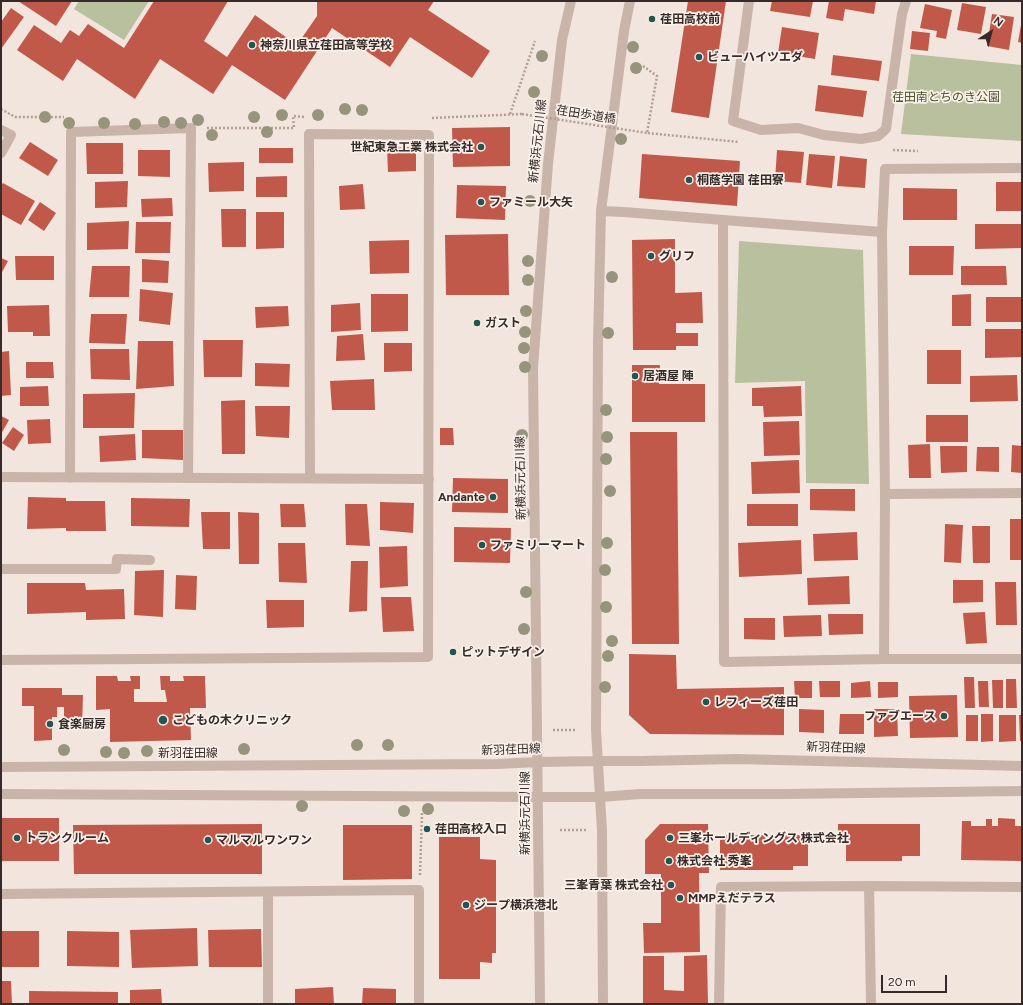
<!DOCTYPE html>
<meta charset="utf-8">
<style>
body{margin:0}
#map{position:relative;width:1023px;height:1005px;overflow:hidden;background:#f1e5dd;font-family:Figtree,sans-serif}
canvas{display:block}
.frame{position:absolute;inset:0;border:2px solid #372b29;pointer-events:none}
.north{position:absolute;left:971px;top:12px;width:40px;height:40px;-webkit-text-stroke:3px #f9f0e9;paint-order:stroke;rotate:36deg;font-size:11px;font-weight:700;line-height:16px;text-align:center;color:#372b29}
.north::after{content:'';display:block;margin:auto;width:14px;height:18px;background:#372b29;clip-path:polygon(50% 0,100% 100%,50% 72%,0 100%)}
.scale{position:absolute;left:881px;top:975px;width:66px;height:18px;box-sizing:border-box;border:2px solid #372b29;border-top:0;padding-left:5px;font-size:12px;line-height:14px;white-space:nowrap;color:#372b29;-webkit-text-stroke:3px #f9f0e9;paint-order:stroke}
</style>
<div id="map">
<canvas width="1023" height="1005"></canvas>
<div class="frame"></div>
<div class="north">N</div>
<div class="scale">20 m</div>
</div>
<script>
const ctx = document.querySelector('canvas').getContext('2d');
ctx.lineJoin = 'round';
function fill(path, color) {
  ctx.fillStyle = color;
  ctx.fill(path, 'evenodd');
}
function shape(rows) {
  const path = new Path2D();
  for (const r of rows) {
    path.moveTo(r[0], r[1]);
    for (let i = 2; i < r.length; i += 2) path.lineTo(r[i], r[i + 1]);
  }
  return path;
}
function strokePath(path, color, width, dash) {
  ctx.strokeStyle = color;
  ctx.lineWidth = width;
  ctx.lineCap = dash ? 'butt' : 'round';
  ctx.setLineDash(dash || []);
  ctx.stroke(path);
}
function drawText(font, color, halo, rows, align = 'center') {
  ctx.font = font + ' Figtree,"Noto Sans JP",sans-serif';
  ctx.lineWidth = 3.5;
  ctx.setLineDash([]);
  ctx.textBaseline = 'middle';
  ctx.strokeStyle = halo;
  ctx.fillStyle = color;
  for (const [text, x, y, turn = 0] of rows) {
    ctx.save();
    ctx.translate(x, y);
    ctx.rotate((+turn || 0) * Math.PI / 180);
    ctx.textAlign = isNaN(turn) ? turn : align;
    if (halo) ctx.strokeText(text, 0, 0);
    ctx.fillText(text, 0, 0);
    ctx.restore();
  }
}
fill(shape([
 [79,1,149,1,124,40,74,9],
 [911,54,1022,65,1022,141,901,134],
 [739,241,863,250,869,484,806,483,805,381,735,383]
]), '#b9c09d');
fill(shape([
 [18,1,72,1,56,26],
 [154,1,228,1,204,41,227,57,255,15,297,45,317,16,317,2,324,1,434,1,428,10,490,51,472,78,410,37,390,67,332,28,285,100,232,65,213,94,160,59,135,99,77,59,63,81,17,50,34,25,61,43,70,30,79,36,88,24,124,48],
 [688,1,726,1,709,118,671,112],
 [772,1,813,1,810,17,770,11],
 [829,1,876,1,874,14,845,9,843,21,826,18],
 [962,3,986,7,981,34,957,30],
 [925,4,952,10,946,39,936,37,937,31,920,28],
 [11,8,24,17,1,49,1,22],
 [992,14,1014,17,1009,50,987,46],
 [1021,25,1022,25,1022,43,1018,42],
 [782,27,819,33,815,59,778,53],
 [912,31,930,33,928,51,910,49],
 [833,55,882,61,879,81,831,75],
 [818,85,867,91,863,117,815,111],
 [510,127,510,166,453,167,452,128],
 [30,142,58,160,48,176,19,158],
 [86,143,123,143,123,174,87,174],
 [416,147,416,171,388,172,387,148],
 [259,148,293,148,293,163,259,163],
 [138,150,170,150,170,177,138,176],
 [777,150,804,152,801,183,775,181],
 [642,154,740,161,737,206,639,198],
 [809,154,835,156,832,188,806,185],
 [840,156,867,159,865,188,837,186],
 [244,162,244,191,209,192,208,163],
 [287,176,287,197,256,197,256,177],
 [128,181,127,207,95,208,95,182],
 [996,182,1022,182,1022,211,996,211],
 [3,183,35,201,21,225,1,214,1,186],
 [363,184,365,209,340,210,339,186],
 [457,185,506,186,505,220,456,218],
 [903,188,957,189,957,220,903,220],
 [172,198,173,216,142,217,141,199],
 [40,202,56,213,44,231,28,220],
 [221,209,246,209,246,247,222,247],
 [256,212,284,212,284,248,256,249],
 [129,221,128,249,87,250,87,223],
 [136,222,171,222,170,253,135,253],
 [975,224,1022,224,1022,248,975,249],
 [508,234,509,295,446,295,445,235],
 [675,239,675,293,702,292,703,323,676,323,676,333,698,333,698,346,676,346,676,350,633,350,632,240],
 [409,240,409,273,370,274,369,241],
 [909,246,954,246,953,275,909,275],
 [15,256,54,256,54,280,16,280],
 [1,258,8,261,1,274],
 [142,259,169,261,168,283,142,282],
 [92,266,130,266,129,297,89,297],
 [961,266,1006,266,1007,285,961,285],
 [140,289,173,293,170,325,139,321],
 [371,294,408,294,408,331,371,332],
 [971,294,971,326,952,326,952,295],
 [986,297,1022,297,1022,322,986,322],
 [360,303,361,330,331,332,331,305],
 [49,305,50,336,33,336,33,332,8,332,7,306],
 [288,306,289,326,256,328,255,307],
 [91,314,127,314,125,344,89,343],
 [985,329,1022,329,1022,357,985,358],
 [363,334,365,360,336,361,337,336],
 [203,340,243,340,242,377,204,377],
 [138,341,173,341,174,386,136,389],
 [384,343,412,343,412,371,384,372],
 [90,349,129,349,130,380,91,379],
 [927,350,961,350,961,384,927,384],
 [9,351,11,395,1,396,1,352],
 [26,362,53,362,54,378,26,378],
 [255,363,290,364,289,387,255,386],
 [632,365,660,365,659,384,705,384,705,422,632,422],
 [1017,375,1018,401,970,402,970,376],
 [374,379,375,410,332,410,330,381],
 [48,386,49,406,20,406,20,387],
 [801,386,802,416,764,417,763,406,752,406,752,388],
 [135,393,134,428,83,428,83,394],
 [245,400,245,454,222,454,221,401],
 [255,406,290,406,289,438,256,436],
 [926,415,968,415,968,442,926,442],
 [1,416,9,420,1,434],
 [50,419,51,443,28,444,27,420],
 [799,421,800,455,764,456,763,422],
 [13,427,24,435,14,451,2,443],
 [440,428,453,428,454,445,440,445],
 [142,430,183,430,183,460,142,458],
 [630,432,677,432,679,644,632,644],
 [135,434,136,460,100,462,99,436],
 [930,444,931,478,909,478,908,445],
 [1012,445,1022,446,1022,473,1011,472],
 [940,446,967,446,967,472,941,473],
 [977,447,999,447,999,472,976,471],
 [799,460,800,493,752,494,751,462],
 [453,478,508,479,508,513,452,512],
 [810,489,855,489,855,511,810,510],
 [28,497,66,498,66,501,105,501,106,531,66,531,66,528,27,529],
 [131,498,190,499,189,527,131,526],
 [380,502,414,503,413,533,380,530],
 [280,504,304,504,306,527,281,527],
 [345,504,367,504,370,546,346,545],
 [747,504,798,504,798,526,747,526],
 [201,512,230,512,230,549,203,549],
 [238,512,259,513,259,564,239,564],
 [1010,519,1022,519,1022,560,1010,560],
 [945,524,963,525,961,563,944,562],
 [972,526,990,526,990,563,973,563],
 [454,527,511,528,510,563,454,562],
 [857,532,858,560,814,561,813,534],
 [801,540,802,574,739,577,738,543],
 [278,543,305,543,307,583,279,582],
 [407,546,408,586,380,588,379,547],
 [351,561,368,561,367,611,349,612],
 [164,570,163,617,134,615,135,571],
 [176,575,197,576,196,610,175,609],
 [849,576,850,604,808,605,807,578],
 [953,580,983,580,983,602,953,603],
 [995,582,1016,582,1017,625,996,625],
 [27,583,85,583,86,590,124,589,125,619,86,620,86,612,27,614],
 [381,597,411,597,414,631,383,632],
 [266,600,304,600,304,627,267,628],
 [985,612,987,643,966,644,963,613],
 [828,614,863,614,863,634,829,635],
 [821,615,822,636,784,637,783,616],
 [744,618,775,618,775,640,744,639],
 [629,654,676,655,677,689,784,687,784,735,650,734,629,715],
 [96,676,117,676,118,681,131,681,130,676,140,676,140,689,134,689,134,702,167,702,165,690,161,690,160,676,170,676,170,681,184,681,183,676,205,676,206,708,190,708,191,740,110,742,110,709,96,710],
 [964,677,974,677,975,708,965,708],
 [1006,679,1016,679,1017,708,1006,708],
 [992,680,1003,680,1003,708,993,708],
 [794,681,812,681,812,698,795,698],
 [819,681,840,681,840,697,820,697],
 [870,681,871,697,851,698,851,683],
 [978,681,988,681,989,707,979,707],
 [878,682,898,682,898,697,878,698],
 [22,688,62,688,62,695,83,695,82,727,64,727,64,707,57,707,57,717,52,717,52,740,34,741,34,706,22,706],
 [957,695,958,737,910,738,909,696],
 [799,709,824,710,824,733,799,732],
 [874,709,897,709,898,736,874,737],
 [840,714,864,714,864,734,839,734],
 [981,714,993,714,993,741,981,742],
 [966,715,978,715,978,741,966,741],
 [999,715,1016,715,1016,741,999,742],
 [1019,715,1022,715,1022,741,1020,741],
 [1,818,59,818,59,861,1,861],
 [998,818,1015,819,1015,826,1022,826,1022,861,961,860,962,821,971,821,971,826,986,826,986,819,992,819,992,826,998,826],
 [262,824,262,874,74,874,73,825],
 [660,824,708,824,709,873,699,873,700,952,644,953,643,923,661,923,661,874,645,874,645,840],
 [838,824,920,824,920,856,902,856,902,861,846,861,846,837,838,837],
 [343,825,412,825,412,879,343,880],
 [720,835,808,835,808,866,793,866,793,870,720,870],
 [439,837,480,837,480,859,496,860,496,953,492,953,492,963,480,962,480,979,439,979],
 [197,928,198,966,132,968,130,930],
 [261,929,262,967,209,967,208,930],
 [1,931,39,931,39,967,1,967],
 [67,931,119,932,119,967,67,966],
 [707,955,708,1004,643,1004,643,956,664,956,664,990,684,991,684,956],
 [1,981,11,981,12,1004,1,1004],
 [333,987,334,1004,295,1004,295,989],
 [363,988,396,989,396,1004,362,1004],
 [161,989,162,1004,130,1004,130,990],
 [29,991,118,992,118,1004,29,1004]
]), '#c1594b');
strokePath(shape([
 [643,66,657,76,647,133,739,142],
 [1,109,15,117,64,117],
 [510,114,535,41],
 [432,118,522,114],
 [207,128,294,128,293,116,305,117],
 [893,150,918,151],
 [553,730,576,730],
 [560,830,587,830],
 [420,875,422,813]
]), '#b59e94', 2.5, [2, 2]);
strokePath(shape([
 [749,1,733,121,761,130,798,128,824,135,861,139,878,136,886,129,902,14,906,1],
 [1,130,11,135,1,153],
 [601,211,624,212,723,220,882,232],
 [723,220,724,662,884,659,1022,659],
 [1,477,429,479],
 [70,478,71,132,191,128,188,478],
 [885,494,1022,493],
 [1,569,116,569,117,559,150,560],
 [884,659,885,494,882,232,885,169,1022,168],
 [1,660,428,657,429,135,309,134,310,478],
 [1,767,497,764,538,762,598,761,641,761,737,759,1022,766],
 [1,794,538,797,601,797,640,794,783,794,1022,791],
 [869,886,1022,887],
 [268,892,268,1004],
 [1,894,419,890,419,1004],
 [540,1004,533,368,548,164,562,40,571,1],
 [603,1004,602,831,596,730,598,342,601,211,624,31,630,1],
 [719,1004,721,887,869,886,871,1004]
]), '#c9b4a9', 10);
strokePath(shape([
 [522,114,647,133]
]), '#b59e94', 2.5, [2, 2]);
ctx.fillStyle = '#96957c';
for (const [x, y] of [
 [633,47],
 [542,56],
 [636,68],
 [534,92],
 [345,109],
 [362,110],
 [282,115],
 [318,115],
 [45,117],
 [254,117],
 [198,120],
 [164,122],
 [69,123],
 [104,123],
 [181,123],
 [135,124],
 [267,132],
 [212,135],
 [621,139],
 [530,201],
 [528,261],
 [612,277],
 [528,280],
 [526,311],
 [525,332],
 [608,333],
 [524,348],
 [525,367],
 [606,410],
 [522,435],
 [607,437],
 [606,459],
 [520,462],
 [610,491],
 [524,513],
 [607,543],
 [605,570],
 [526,592],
 [606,607],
 [524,629],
 [612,641],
 [608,656],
 [605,687],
 [357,745],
 [388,745],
 [244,749],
 [64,750],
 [147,751],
 [106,752],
 [170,752],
 [124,753],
 [189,753],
 [302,806],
 [428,809],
 [404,811]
]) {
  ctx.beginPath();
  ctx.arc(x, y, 6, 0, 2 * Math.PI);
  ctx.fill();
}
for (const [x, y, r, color] of [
 [652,19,4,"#205653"],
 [252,45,4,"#205653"],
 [699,57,4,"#205653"],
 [481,147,4,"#205653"],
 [689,180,4,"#205653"],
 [481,202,4,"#205653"],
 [651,256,4,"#205653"],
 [477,323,4,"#205653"],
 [635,376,4,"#205653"],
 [493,497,4,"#205653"],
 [482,545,4,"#205653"],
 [453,652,4,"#205653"],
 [706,702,4,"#205653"],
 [944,716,4,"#205653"],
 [163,720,5,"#205653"],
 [50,724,4,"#205653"],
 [427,829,4,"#205653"],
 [17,838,4,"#205653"],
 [670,838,4,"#205653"],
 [208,840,4,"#205653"],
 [669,861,4,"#205653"],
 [671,885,4,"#205653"],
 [680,898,4,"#205653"],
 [466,905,4,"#205653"]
]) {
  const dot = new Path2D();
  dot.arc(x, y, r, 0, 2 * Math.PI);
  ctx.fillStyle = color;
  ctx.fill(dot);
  strokePath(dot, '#f9f0e9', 1.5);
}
drawText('bold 12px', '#372b29', '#f9f0e9', [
 ["荏田高校前",660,19],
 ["神奈川県立荏田高等学校",260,45],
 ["ビューハイツエダ",707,57],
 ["世紀東急工業 株式会社",473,147,"right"],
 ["桐蔭学園 荏田寮",697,180],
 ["ファミール大矢",489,202],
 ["グリフ",659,256],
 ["ガスト",485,323],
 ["居酒屋 陣",643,376],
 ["Andante",485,497,"right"],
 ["ファミリーマート",490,545],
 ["ピットデザイン",461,652],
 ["レフィーズ荏田",714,702],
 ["ファブエース",936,716,"right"],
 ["こどもの木クリニック",172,720],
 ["食楽厨房",58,724],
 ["荏田高校入口",435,829],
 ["トランクルーム",25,838],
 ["三峯ホールディングス 株式会社",678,838],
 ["マルマルワンワン",216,840],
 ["株式会社 秀峯",677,861],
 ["三峯青葉 株式会社",663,885,"right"],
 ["MMPえだテラス",688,898],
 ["ジープ横浜港北",474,905]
], 'left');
drawText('12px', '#4b542d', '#f9f0e9', [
 ["荏田南とちのき公園",946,97]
]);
drawText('12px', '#372b29', '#f9f0e9', [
 ["荏田歩道橋",586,115,9],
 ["新横浜元石川線",538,141,-84],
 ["新横浜元石川線",521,478,-91],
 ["新羽荏田線",836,748,2],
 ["新羽荏田線",511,750,-2],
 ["新羽荏田線",188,753],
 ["新横浜元石川線",525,813,-90]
]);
</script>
